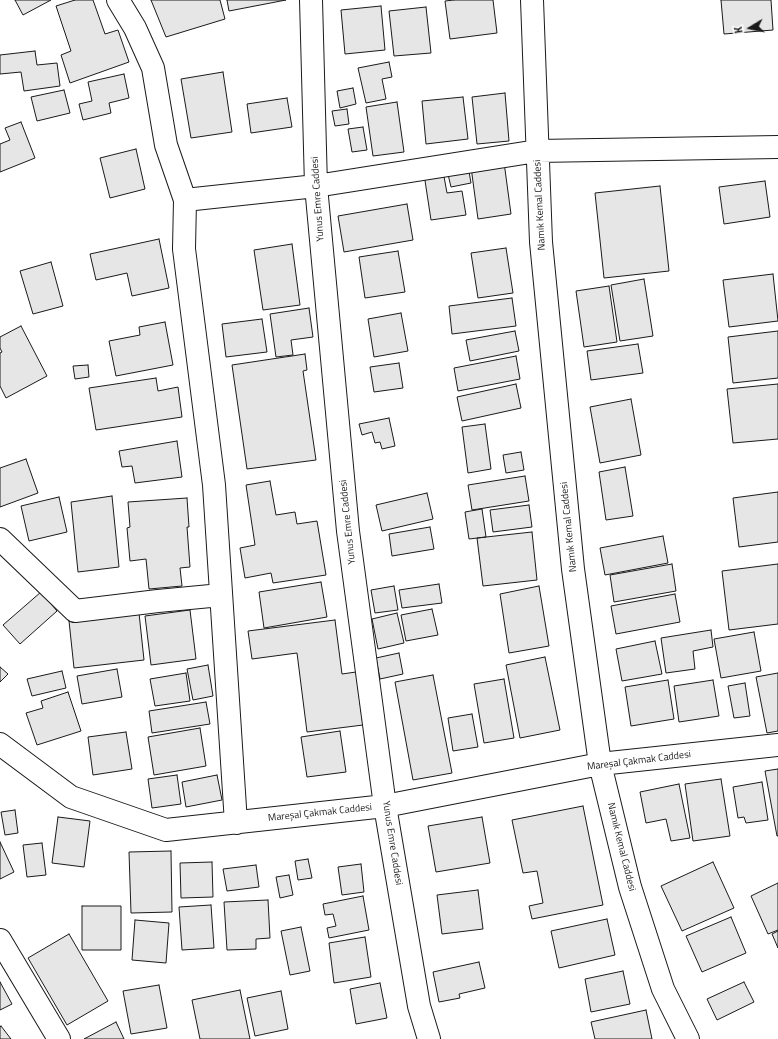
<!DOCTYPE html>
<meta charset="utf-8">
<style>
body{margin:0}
#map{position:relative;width:778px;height:1039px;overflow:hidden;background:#fff;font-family:"Titillium Web",sans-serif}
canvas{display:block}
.north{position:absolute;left:730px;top:8px;width:40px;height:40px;-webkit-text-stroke:3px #fff;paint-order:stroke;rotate:260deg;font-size:11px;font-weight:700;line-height:16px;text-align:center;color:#1a1a1a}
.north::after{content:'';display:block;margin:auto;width:14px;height:18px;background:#1a1a1a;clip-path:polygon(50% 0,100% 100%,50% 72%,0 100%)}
</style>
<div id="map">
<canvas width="778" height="1039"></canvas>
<div class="north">K</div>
</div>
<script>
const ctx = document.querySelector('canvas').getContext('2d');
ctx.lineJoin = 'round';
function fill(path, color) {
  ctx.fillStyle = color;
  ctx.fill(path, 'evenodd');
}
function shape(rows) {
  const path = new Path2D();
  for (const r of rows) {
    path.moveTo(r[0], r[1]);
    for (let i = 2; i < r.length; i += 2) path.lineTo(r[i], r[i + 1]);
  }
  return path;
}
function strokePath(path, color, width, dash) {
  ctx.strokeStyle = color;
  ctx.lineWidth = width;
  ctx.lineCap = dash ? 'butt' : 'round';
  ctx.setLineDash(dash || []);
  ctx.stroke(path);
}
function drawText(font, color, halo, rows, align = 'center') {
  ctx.font = font + ' "Titillium Web",sans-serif';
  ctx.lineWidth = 3;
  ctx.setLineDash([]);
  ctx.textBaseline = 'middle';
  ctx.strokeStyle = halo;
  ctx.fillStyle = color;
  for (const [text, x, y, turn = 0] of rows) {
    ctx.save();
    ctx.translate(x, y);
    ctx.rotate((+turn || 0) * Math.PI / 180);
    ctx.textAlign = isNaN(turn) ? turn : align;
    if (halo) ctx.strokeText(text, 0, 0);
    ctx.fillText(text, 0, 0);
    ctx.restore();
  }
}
const building = shape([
 [15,0,51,0,23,15,15,0],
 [75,0,93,0,105,34,118,30,129,62,70,83,61,55,71,51,56,6,75,0],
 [151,0,220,0,225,19,166,37,151,0],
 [227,0,286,0,229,11,227,0],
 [454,0,493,0,497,33,450,39,445,1,454,0],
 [721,0,771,0,773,30,724,34,721,0],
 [381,6,385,50,345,54,341,10,381,6],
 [426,7,431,53,394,56,389,11,426,7],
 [35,51,37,65,57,63,60,86,24,91,21,72,0,74,0,55,35,51],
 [389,62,392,77,382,79,386,99,366,103,358,68,389,62],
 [223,72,232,132,191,138,181,79,223,72],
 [124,74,129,98,109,103,111,113,83,120,79,104,92,101,88,82,124,74],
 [353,88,356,104,340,108,337,91,353,88],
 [64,90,70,113,37,121,31,97,64,90],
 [505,93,509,141,477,144,472,97,505,93],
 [463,97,468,139,426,144,422,101,463,97],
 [287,98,292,127,251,133,247,104,287,98],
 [397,102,404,152,373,156,366,107,397,102],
 [347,109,349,124,335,126,332,111,347,109],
 [21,122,35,158,0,172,0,144,10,140,5,128,21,122],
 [363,127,367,150,352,152,348,129,363,127],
 [136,149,145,189,110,198,100,158,136,149],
 [504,162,511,214,478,219,471,167,504,162],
 [468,166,471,183,451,187,447,170,468,166],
 [443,171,447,193,462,191,466,215,431,220,424,174,443,171],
 [765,181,770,217,724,224,719,187,765,181],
 [660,186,669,271,604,278,595,193,660,186],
 [407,204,413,240,344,252,338,216,407,204],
 [159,239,169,288,132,296,127,273,96,280,90,254,159,239],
 [292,244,300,305,263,310,254,250,292,244],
 [506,248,513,293,478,298,471,253,506,248],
 [398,251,405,292,365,298,359,257,398,251],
 [51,262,63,306,33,314,20,271,51,262],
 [773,274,778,321,729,327,723,280,773,274],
 [644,279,653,336,620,341,611,285,644,279],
 [609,286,617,342,584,347,576,291,609,286],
 [512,298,516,326,452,334,449,306,512,298],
 [309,308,313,337,291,340,293,355,276,357,270,314,309,308],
 [401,313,408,351,374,357,368,319,401,313],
 [262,319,267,352,226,357,222,324,262,319],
 [165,322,173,365,116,376,109,341,140,335,139,327,165,322],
 [21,326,47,376,6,398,0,386,0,353,2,352,0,348,0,337,21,326],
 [515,331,519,351,470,361,466,340,515,331],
 [778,331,778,378,733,383,728,337,778,331],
 [638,344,643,373,591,380,587,351,638,344],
 [305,354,307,370,303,371,316,460,247,469,232,365,305,354],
 [516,356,520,379,458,391,454,368,516,356],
 [399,363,403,388,374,392,370,367,399,363],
 [88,365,89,377,75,379,73,366,88,365],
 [156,378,158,391,178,387,182,417,96,430,89,388,156,378],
 [516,384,521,408,462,421,457,397,516,384],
 [778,384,778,439,733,443,727,389,778,384],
 [631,399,641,455,600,463,590,407,631,399],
 [389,418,395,446,382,449,380,442,375,443,372,432,362,435,359,424,389,418],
 [485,424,491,469,468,473,462,427,485,424],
 [177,441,182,477,135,483,132,466,122,467,119,451,177,441],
 [521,452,524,470,506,473,503,455,521,452],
 [26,459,38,493,0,507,0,468,26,459],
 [625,467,633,516,606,520,599,472,625,467],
 [525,476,529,501,472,510,468,485,525,476],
 [270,481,276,515,295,512,297,524,317,521,326,575,273,583,271,573,245,578,240,548,255,545,246,485,270,481],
 [778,492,778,542,739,547,733,498,778,492],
 [427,493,433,519,382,531,376,505,427,493],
 [112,496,119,567,78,572,71,502,112,496],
 [59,497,67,532,29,541,21,506,59,497],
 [187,498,189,527,187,527,190,567,180,568,182,586,149,589,146,559,130,561,127,528,130,527,128,502,187,498],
 [529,505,532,527,493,532,490,510,529,505],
 [482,509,486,537,469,539,465,512,482,509],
 [430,527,434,549,392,556,389,534,430,527],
 [532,532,537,580,483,586,477,538,532,532],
 [663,536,668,563,605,575,600,548,663,536],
 [672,564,676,591,614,602,610,575,672,564],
 [778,564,778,624,729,630,722,571,778,564],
 [321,582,327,617,264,628,259,592,321,582],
 [439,584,442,603,402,608,399,590,439,584],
 [394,586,398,610,375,613,371,590,394,586],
 [539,586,549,646,509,653,500,594,539,586],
 [41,592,57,611,20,644,3,625,41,592],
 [675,594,680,622,616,634,611,606,675,594],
 [432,609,438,635,406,641,401,615,432,609],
 [190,610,196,659,151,665,145,616,190,610],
 [139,613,144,660,74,668,69,621,139,613],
 [397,613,404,643,378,649,372,619,397,613],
 [335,620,342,674,356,672,363,725,307,732,297,653,252,659,248,631,335,620],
 [711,630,713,647,693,651,695,669,666,673,661,638,711,630],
 [754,632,761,671,721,678,714,639,754,632],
 [655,641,662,674,622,681,616,649,655,641],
 [399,653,403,674,380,679,376,658,399,653],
 [545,657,560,730,520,738,506,665,545,657],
 [208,665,213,696,193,700,187,669,208,665],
 [0,667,8,674,0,682,0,667],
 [117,669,122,697,82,704,77,676,117,669],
 [62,671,66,688,32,696,27,679,62,671],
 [186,673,190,701,155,706,150,679,186,673],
 [778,673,778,731,767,733,756,677,778,673],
 [433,675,452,773,413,780,395,682,433,675],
 [504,679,514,738,484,743,474,684,504,679],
 [668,680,674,719,631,726,625,687,668,680],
 [713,680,719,716,679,722,674,686,713,680],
 [745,683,750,716,734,718,728,686,745,683],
 [68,692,81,731,37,745,26,713,43,708,41,701,68,692],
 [206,702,210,724,152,733,149,711,206,702],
 [472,714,478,747,453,751,448,718,472,714],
 [200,728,206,766,154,775,148,737,200,728],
 [340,731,346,772,307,777,301,737,340,731],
 [126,732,132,769,93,775,88,737,126,732],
 [778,769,778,836,777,836,765,771,778,769],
 [177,775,181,804,152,808,148,779,177,775],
 [217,775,222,800,186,807,182,782,217,775],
 [721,779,730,836,693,841,685,784,721,779],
 [762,782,768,820,746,823,744,817,738,818,733,787,762,782],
 [679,784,690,838,671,841,666,819,646,823,640,792,679,784],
 [583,806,603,905,532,919,529,906,543,903,537,871,523,873,512,820,583,806],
 [15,810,18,833,5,835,1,812,15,810],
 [58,817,90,821,84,867,52,863,58,817],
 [482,817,490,863,436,872,428,826,482,817],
 [0,842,14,872,0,879,0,842],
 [42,843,46,875,27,877,23,845,42,843],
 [171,851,172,912,131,913,129,852,171,851],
 [308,859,312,878,298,880,295,861,308,859],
 [212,862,213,897,181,898,180,863,212,862],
 [713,862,734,908,682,931,661,886,713,862],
 [361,864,364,892,342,895,338,867,361,864],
 [256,865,259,887,227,891,223,869,256,865],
 [289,875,293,895,280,898,276,877,289,875],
 [778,883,778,930,768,934,751,896,778,883],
 [478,890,483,929,442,934,437,895,478,890],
 [363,896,369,930,329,938,327,928,336,926,333,914,325,915,323,904,363,896],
 [268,900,270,938,256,939,256,949,227,950,224,902,268,900],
 [211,905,214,948,182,950,179,907,211,905],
 [82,906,121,906,121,950,82,950,82,906],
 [731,917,746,953,702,972,686,936,731,917],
 [607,919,615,955,559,968,551,931,607,919],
 [135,920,169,923,166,963,132,960,135,920],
 [301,927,310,971,290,975,281,931,301,927],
 [778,931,778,948,772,934,778,931],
 [69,934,108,1001,67,1025,28,958,69,934],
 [365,937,371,977,334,983,329,943,365,937],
 [479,962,485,988,459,994,460,998,439,1002,433,972,479,962],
 [623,971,630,1004,591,1012,585,979,623,971],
 [0,982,12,1004,0,1010,0,982],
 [744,982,754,1002,717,1020,707,999,744,982],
 [380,983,387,1018,356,1024,350,989,380,983],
 [159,985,167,1028,131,1034,123,991,159,985],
 [240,990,250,1039,200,1039,192,1000,240,990],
 [281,991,288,1029,255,1036,247,998,281,991],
 [646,1010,652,1039,595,1039,591,1022,646,1010],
 [116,1022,124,1039,84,1039,116,1022],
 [1,1026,11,1039,0,1039,0,1027,1,1026]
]);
fill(building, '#e6e6e6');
strokePath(building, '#1a1a1a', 1);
const street = shape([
 [118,0,135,28,153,68,166,145,185,200,184,249,214,485,236,823],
 [311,0,316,186,348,531,385,806,419,1006,429,1039],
 [532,0,541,242,573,569,600,764,630,887,663,989,688,1039],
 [185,200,316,186,537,151,778,147],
 [0,539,75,611,158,601,221,595],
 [0,744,71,797,166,830,385,806,600,764,778,745],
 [0,940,59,1039]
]);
strokePath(street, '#1a1a1a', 24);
strokePath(street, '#fff', 22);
drawText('10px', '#1a1a1a', '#fff', [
 ["Yunus Emre Caddesi",318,199,-94],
 ["Namık Kemal Caddesi",540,205,-93],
 ["Yunus Emre Caddesi",348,522,-96],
 ["Namık Kemal Caddesi",569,527,-96],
 ["Mareşal Çakmak Caddesi",639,761,-7],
 ["Mareşal Çakmak Caddesi",320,813,-6],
 ["Yunus Emre Caddesi",392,843,81],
 ["Namık Kemal Caddesi",621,847,76]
]);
</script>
